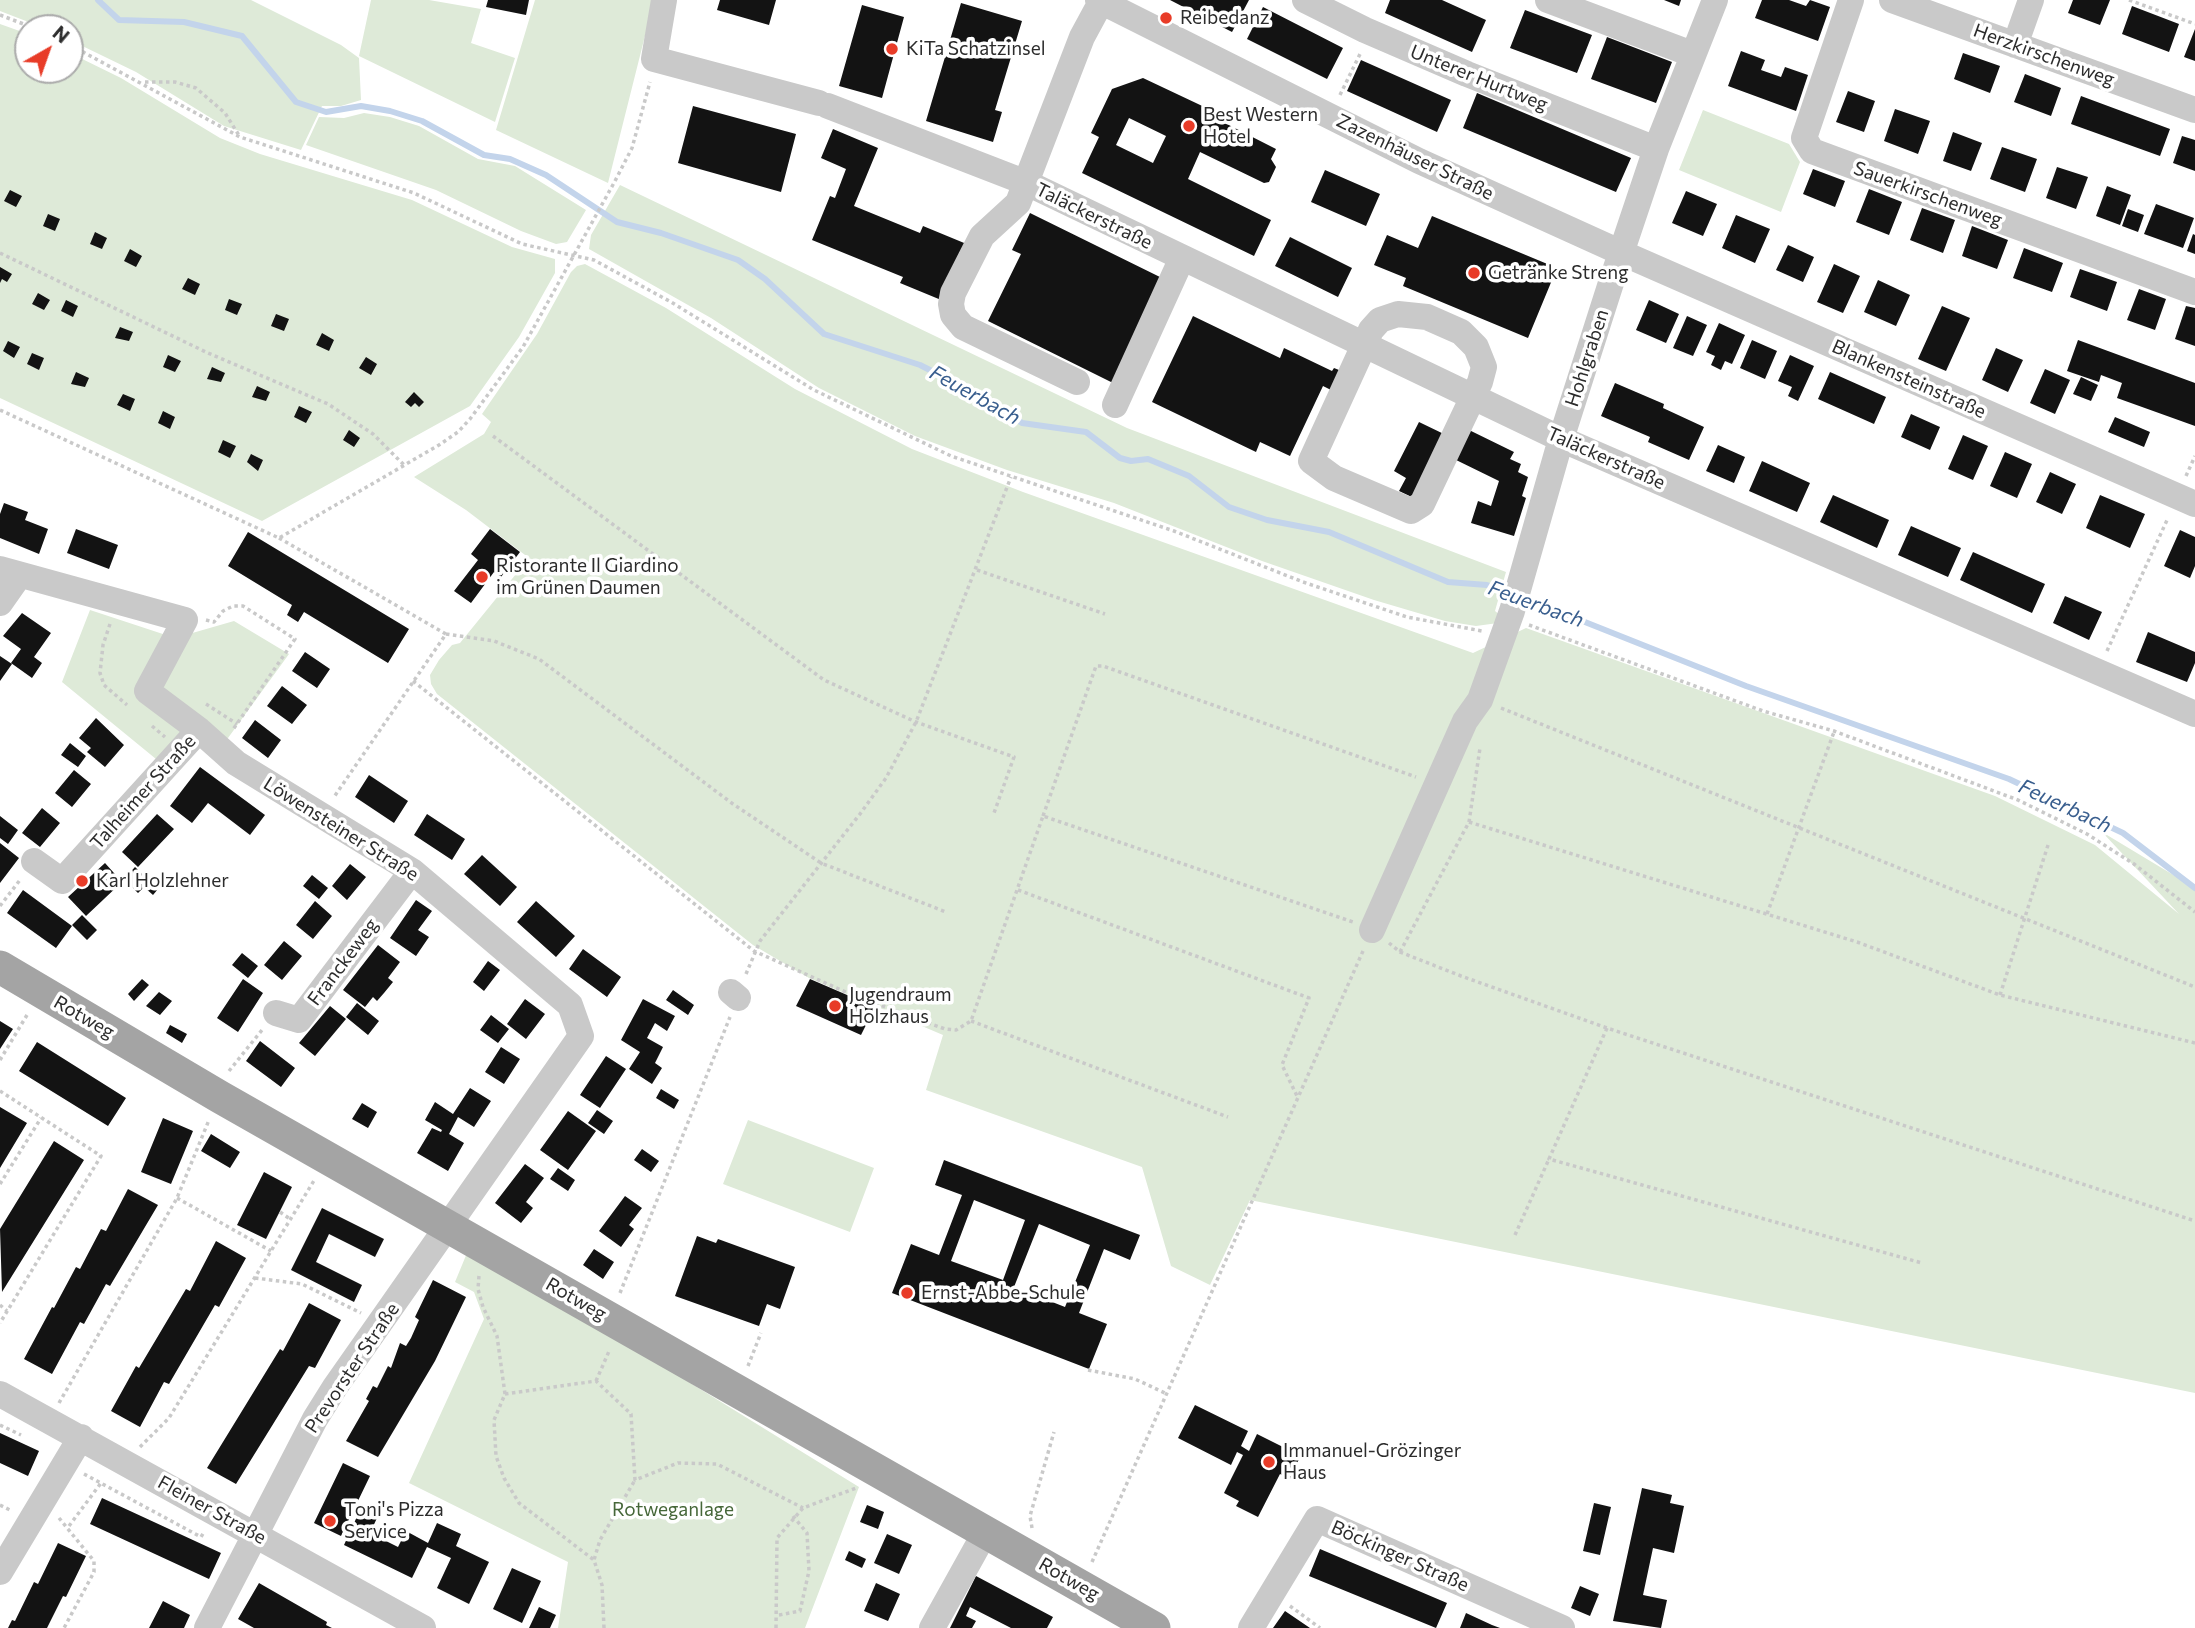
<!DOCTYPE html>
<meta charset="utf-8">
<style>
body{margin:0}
#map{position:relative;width:2195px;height:1628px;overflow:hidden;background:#fff;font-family:Commissioner,sans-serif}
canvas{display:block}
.north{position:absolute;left:14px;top:14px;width:70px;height:70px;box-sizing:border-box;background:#fff;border:2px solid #ababab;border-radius:50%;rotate:40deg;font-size:19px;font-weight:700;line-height:28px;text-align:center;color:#2c2c2c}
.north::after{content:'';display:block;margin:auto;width:24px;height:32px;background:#e83c28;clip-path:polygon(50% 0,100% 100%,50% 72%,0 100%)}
</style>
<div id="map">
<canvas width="2195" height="1628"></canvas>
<div class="north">N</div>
</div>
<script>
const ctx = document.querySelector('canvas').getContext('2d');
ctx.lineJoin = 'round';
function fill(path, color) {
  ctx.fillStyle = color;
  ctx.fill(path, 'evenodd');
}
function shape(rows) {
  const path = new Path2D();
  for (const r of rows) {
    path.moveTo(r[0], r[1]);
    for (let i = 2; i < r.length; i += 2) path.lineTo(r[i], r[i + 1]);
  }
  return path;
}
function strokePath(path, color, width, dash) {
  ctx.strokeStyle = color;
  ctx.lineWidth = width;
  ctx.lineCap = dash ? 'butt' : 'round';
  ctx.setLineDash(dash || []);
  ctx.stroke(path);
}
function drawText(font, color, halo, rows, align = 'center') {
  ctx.font = font + ' Commissioner,sans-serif';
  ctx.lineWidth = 7;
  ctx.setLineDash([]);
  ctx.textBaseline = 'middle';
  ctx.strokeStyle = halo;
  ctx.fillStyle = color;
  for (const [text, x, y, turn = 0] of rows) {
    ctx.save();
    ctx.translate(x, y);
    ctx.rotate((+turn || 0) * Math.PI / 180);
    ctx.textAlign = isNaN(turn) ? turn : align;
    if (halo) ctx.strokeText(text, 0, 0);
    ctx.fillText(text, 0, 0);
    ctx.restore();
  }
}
fill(shape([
 [0,0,251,0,341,45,359,58,361,100,341,106,322,106,301,150,224,126,136,72,70,40,70,28,44,28,0,11],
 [371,0,429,0,481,9,471,43,515,58,495,122,359,56],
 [535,0,654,0,608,183,496,130],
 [0,24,28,34,28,70,70,70,70,53,121,78,220,138,260,154,412,200,512,247,555,259,555,273,519,337,470,406,262,521,0,398],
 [1703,110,1789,144,1800,162,1781,212,1679,170],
 [364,113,390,117,419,126,478,159,515,166,586,210,567,242,556,244,521,231,436,190,306,145,319,117,344,118],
 [620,185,1127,428,1506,572,1495,611,1500,615,1498,623,1476,626,1445,621,1374,600,1262,561,1114,503,1007,470,915,436,819,388,711,318,589,249,591,235],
 [585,264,666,308,795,389,912,449,1023,492,1473,653,1526,628,1995,796,2095,845,2179,914,2102,832,2195,888,2195,1393,1250,1200,1210,1285,1171,1266,1142,1167,926,1090,943,1035,809,978,753,945,437,694,431,684,430,675,439,660,452,645,460,643,529,558,466,510,414,477,484,434,491,422,482,414,537,334,571,272,577,266],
 [90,610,175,638,234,621,289,654,228,738,156,759,62,682],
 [748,1120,874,1168,850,1232,723,1184],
 [467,1253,606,1331,859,1487,805,1628,558,1628,568,1562,409,1483,484,1319,474,1292,455,1282]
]), '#deead8');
strokePath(shape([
 [98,0,119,20,184,22,242,36,296,102,326,112,361,106,390,111,422,121,484,155,510,159,546,175,617,222,661,233,738,260,765,279,824,334,920,365,991,401,1022,423,1086,432,1120,458,1131,461,1148,459,1189,476,1229,507,1267,520,1329,532,1448,582,1487,585,1512,593],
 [1522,597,1746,686,2009,779,2123,833,2195,888]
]), '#c3d4eb', 6);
fill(shape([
 [488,0,529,0,526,15,486,7],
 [720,0,776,0,769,25,717,10],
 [1170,0,1249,0,1232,32],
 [1390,0,1442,0,1486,20,1472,52,1385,13],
 [1664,0,1681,0,1679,6],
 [1762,0,1789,0,1806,6,1810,0,1830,7,1818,41,1755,18],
 [2073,0,2110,0,2100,25,2068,13],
 [961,3,1022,21,995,110,1002,112,993,142,926,121],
 [862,5,904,17,882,98,839,86],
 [2132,6,2179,24,2169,52,2122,34],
 [1263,7,1343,48,1327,79,1247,39],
 [1525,10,1592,35,1577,73,1510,48],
 [2195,29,2195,61,2184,57],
 [1607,37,1672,62,1656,103,1591,79],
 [1741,51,1765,60,1761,70,1781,77,1785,67,1808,75,1796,111,1728,86],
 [1963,53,2000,66,1990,93,1954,79],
 [1361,60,1451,100,1437,132,1347,91],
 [2025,74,2061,88,2051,116,2014,102],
 [1143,78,1215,112,1217,119,1276,149,1271,159,1276,167,1269,182,1264,183,1200,152,1188,179,1271,220,1254,256,1082,173,1099,137,1091,133,1112,89],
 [1129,118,1166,136,1153,163,1116,145],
 [1848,91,1875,101,1864,132,1836,122],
 [1477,93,1631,158,1616,192,1463,128],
 [2081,96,2170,129,2160,156,2071,124],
 [693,106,796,134,781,192,678,163],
 [1895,109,1930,121,1918,154,1884,141],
 [833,129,878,148,854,206,920,233,923,226,969,245,946,302,900,283,903,277,812,240,830,196,835,198,846,169,821,158],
 [1953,132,1982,143,1971,171,1943,161],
 [2182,136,2195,140,2195,171,2173,163],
 [2002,147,2037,159,2025,192,1990,179],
 [2057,167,2088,177,2076,209,2046,198],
 [1813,169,1845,181,1835,207,1803,194],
 [1325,170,1380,194,1366,226,1311,202],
 [2107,186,2131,195,2120,225,2096,216],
 [1869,189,1902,202,1889,235,1856,222],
 [10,190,22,196,16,207,4,201],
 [1686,191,1717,204,1703,236,1672,223],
 [2156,204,2194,218,2183,248,2144,234],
 [1922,208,1955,220,1943,253,1910,240],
 [2128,209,2144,215,2138,232,2122,226],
 [1030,213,1164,279,1113,383,988,321,1021,254,1012,250],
 [48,214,60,219,55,231,43,226],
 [1736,215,1770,229,1755,263,1722,248],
 [1432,216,1557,268,1528,338,1403,286,1406,278,1374,265,1387,235,1418,248],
 [1972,226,2008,240,1997,269,1962,256],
 [95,232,107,238,102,249,90,244],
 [2193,234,2195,235,2195,254,2187,251],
 [1290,237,1352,268,1338,297,1275,266],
 [1788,245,1814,257,1803,282,1776,270],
 [2024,248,2063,263,2052,292,2013,278],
 [130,249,142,256,136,267,124,261],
 [1834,264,1860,276,1843,313,1817,302],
 [0,267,12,274,7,282,2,279,0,283],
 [2080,269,2117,282,2107,311,2070,297],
 [188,278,200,284,195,295,182,289],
 [1878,280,1910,295,1896,326,1864,312],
 [2139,289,2166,299,2155,330,2127,320],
 [38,293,50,300,44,310,32,304],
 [229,299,242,304,237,315,225,310],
 [66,300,78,306,73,317,61,311],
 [1649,300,1679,314,1666,343,1636,330],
 [1942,306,1970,318,1946,371,1918,359],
 [2186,306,2195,308,2195,346,2175,339],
 [276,314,289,319,284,331,271,326],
 [1193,316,1280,358,1284,348,1332,371,1334,368,1344,372,1335,392,1323,386,1290,456,1260,442,1256,452,1152,402],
 [1687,316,1707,325,1693,356,1673,348],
 [1719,323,1745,335,1732,364,1725,361,1721,370,1711,365,1715,356,1706,352],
 [120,327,133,332,129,341,115,338],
 [322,333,334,340,329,351,316,345],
 [1752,340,1777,351,1765,379,1740,368],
 [2078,340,2195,383,2195,426,2117,398,2122,383,2101,375,2099,382,2067,371],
 [8,341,20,347,14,358,3,351],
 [1996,348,2023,360,2008,392,1982,380],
 [32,353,44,358,39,370,27,364],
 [168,355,181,361,175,372,163,367],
 [1790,355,1814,366,1798,401,1788,396,1792,387,1778,381],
 [366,357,377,364,371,375,359,368],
 [212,367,225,373,221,382,207,379],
 [2045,369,2070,380,2055,414,2030,403],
 [76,372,89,378,85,387,71,384],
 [1830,372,1886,397,1874,424,1818,399],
 [2081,377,2098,385,2091,401,2073,394],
 [1615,383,1664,404,1663,408,1704,427,1689,460,1648,442,1650,437,1601,416],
 [257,386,270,392,266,401,252,397],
 [414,392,424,402,419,407,415,403,411,407,405,402],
 [123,394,135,399,130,411,117,405],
 [299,406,312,412,306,423,294,417],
 [163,411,175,417,170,429,158,423],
 [1911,414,1940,427,1930,450,1901,437],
 [2115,417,2150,432,2144,447,2108,432],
 [1419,422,1448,436,1416,499,1399,491,1406,478,1394,471],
 [1467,429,1514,452,1510,459,1521,464,1518,472,1528,477,1522,496,1526,498,1514,536,1471,523,1478,501,1491,506,1499,481,1452,458],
 [349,430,360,438,354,447,343,440],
 [1963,435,1988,446,1973,480,1948,469],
 [223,440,236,446,230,458,218,452],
 [1718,445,1745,457,1734,483,1706,471],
 [2005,452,2032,464,2017,498,1990,486],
 [251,454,263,460,258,471,247,462],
 [1762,461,1810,483,1797,512,1749,491],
 [2050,472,2076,484,2062,514,2036,502],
 [1833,495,1889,520,1877,548,1820,522],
 [2100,495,2145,514,2130,548,2086,528],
 [4,503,28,512,25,520,48,529,39,554,0,538,0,514],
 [1911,526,1961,548,1948,577,1898,555],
 [76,529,118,545,109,569,67,553],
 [490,529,520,552,501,577,494,572,471,603,454,591,478,560,471,554],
 [2180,530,2195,537,2195,566,2190,578,2164,566],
 [248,532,409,629,388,663,304,612,298,622,287,615,292,605,228,566],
 [1973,552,2045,584,2032,613,1960,580],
 [2065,596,2102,612,2089,640,2053,623],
 [22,613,51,633,34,657,42,663,32,678,11,663,21,649,3,636],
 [2148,632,2195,652,2195,663,2187,682,2136,662],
 [305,652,330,669,317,688,292,671],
 [0,656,12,664,0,681],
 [282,686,307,705,292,724,267,706],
 [96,718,124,745,105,767,87,752,91,748,79,738],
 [255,720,281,740,268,758,242,738],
 [70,743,86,756,78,767,61,755],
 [200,767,265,815,250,835,208,803,192,823,170,806],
 [74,770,91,784,72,807,55,793],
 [369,775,408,801,394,823,355,797],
 [42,808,60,823,40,847,22,833],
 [157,814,174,829,138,867,122,852],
 [427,814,465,839,452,860,414,835],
 [0,816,18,830,8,844,0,838],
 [0,843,19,858,0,883],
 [482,855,517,887,500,906,464,874],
 [105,863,122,882,86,916,68,897],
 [350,864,366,877,347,900,332,886],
 [135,867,158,889,153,895,144,887,138,893,124,879],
 [312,875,328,888,319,899,303,886],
 [23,890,72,926,56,948,7,913],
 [416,900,432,911,418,930,429,937,416,956,390,938],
 [315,901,332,916,313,939,296,925],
 [536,901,575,936,556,957,517,922],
 [82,915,97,930,87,940,72,925],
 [284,941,302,956,282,980,264,965],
 [378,945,400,962,388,978,393,982,384,993,377,1001,373,997,365,1007,343,990],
 [583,949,621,977,607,997,569,969],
 [242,953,258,966,248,978,232,965],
 [488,961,500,970,484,991,473,982],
 [142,979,149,985,134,1001,128,994],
 [243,979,263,993,238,1032,217,1018],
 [810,979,875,1007,861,1035,796,1006],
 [673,990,694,1005,688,1015,666,1000],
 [159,992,172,1001,160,1015,146,1006],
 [525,999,545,1014,526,1039,507,1024],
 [643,999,675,1016,667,1031,655,1023,647,1038,663,1047,655,1063,662,1068,652,1084,629,1069,640,1052,621,1040],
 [357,1003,379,1021,368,1035,346,1017],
 [330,1006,346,1019,315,1056,299,1043],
 [491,1015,509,1029,498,1043,480,1030],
 [0,1021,13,1029,0,1049],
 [170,1025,187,1034,182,1043,166,1033],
 [260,1041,295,1068,281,1087,246,1061],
 [37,1042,126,1098,108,1126,19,1071],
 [501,1047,520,1059,504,1084,485,1072],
 [606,1056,626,1069,600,1108,580,1095],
 [470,1088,491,1101,474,1127,458,1117,449,1134,464,1143,448,1171,417,1153,432,1128,441,1132,442,1130,425,1120,435,1102,453,1114],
 [661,1089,679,1100,674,1109,656,1098],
 [362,1103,377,1112,368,1128,352,1119],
 [0,1107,27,1123,0,1168],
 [597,1110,613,1121,604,1134,588,1123],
 [568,1111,596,1131,568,1170,540,1150],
 [163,1118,193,1131,171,1184,141,1172],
 [211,1134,240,1152,230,1168,201,1151],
 [54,1141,84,1160,2,1292,0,1229],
 [642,1149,659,1161,651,1172,634,1160],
 [944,1160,1140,1235,1130,1260,1104,1249,1079,1313,1107,1324,1089,1369,892,1293,911,1244,939,1255,962,1195,935,1185],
 [974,1200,1025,1220,1003,1280,951,1261],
 [1039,1224,1090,1245,1065,1307,1014,1287],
 [525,1164,544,1178,526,1202,533,1208,521,1223,495,1203],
 [558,1168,575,1180,568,1191,550,1179],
 [264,1172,292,1187,266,1239,237,1225],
 [128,1189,158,1205,110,1286,106,1284,84,1324,80,1322,52,1374,24,1359,52,1307,54,1308,76,1267,80,1269,101,1229,106,1231],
 [625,1196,642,1208,629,1225,634,1229,621,1247,599,1231],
 [322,1208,384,1239,375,1257,329,1234,316,1262,362,1285,354,1302,291,1270],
 [697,1236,716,1243,718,1239,795,1267,780,1309,767,1304,759,1326,675,1296],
 [216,1241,246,1258,219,1307,215,1305,169,1384,164,1382,140,1427,111,1411,136,1366,139,1368,186,1289,190,1291],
 [594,1249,614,1262,603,1279,583,1265],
 [433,1280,466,1297,435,1361,378,1457,346,1441,369,1401,366,1399,373,1386,377,1388,388,1366,391,1368,400,1343,406,1346,411,1338,419,1320,415,1317],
 [309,1303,341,1320,315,1368,309,1366,236,1484,207,1468,280,1349,283,1351],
 [1195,1405,1248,1431,1241,1446,1249,1451,1257,1434,1287,1449,1285,1452,1299,1459,1290,1479,1280,1474,1258,1517,1236,1506,1239,1501,1224,1493,1243,1455,1237,1452,1231,1465,1178,1438],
 [0,1433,39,1451,28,1476,0,1463],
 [343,1463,370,1476,341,1536,314,1523],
 [1642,1488,1672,1495,1670,1503,1684,1506,1674,1553,1653,1548,1643,1595,1667,1600,1661,1628,1613,1621],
 [102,1498,221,1553,209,1579,90,1524],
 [1594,1503,1611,1507,1600,1555,1583,1551],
 [867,1505,884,1512,878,1529,860,1522],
 [360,1510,377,1518,370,1533,398,1547,406,1531,428,1543,437,1523,461,1534,456,1546,489,1562,469,1604,437,1588,451,1558,427,1547,412,1578,344,1545],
 [887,1534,912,1545,899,1574,874,1563],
 [58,1543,86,1556,66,1597,63,1596,47,1628,8,1628,12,1620,15,1621,34,1582,38,1584],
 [1320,1549,1447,1603,1436,1628,1309,1576],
 [849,1551,866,1559,862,1568,845,1560],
 [512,1568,541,1581,522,1623,493,1609],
 [976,1576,1053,1617,1047,1628,1011,1628,970,1607,966,1616,976,1621,972,1628,950,1628],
 [259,1583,327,1622,326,1625,332,1628,254,1628,238,1619],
 [876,1583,900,1594,888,1621,864,1611],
 [1580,1586,1599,1594,1590,1616,1571,1608],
 [163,1601,190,1615,184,1628,149,1628],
 [539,1607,556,1615,550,1628,529,1628],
 [1285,1611,1310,1628,1273,1628],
 [1466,1613,1492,1625,1500,1628,1460,1628]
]), '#131313');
strokePath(shape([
 [2129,0,2195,24],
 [0,15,34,28],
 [70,45,240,137,414,193,522,244,594,260,671,302,814,390,951,456,1174,531,1303,582,1407,617,1482,631],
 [145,82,175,82,196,88,225,113,240,137],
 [1340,95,1361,52],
 [0,253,208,353,328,404,373,434,404,465],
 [0,410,279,538,439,445,458,432,470,419,523,347,615,181,632,148,650,82],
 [493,436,824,680,916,722,1014,757,994,813],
 [2186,476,2195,456],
 [279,538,446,634,334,797],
 [977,570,1105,614],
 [206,620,214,622,223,611,233,606,243,606,295,639,232,731],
 [110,624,103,645,100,673,104,685,127,705],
 [1529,625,1763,711,1834,731,2018,800,2087,834,2134,864,2195,912],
 [446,634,494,641,539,659,733,804,821,863,946,912],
 [2107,651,2168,518],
 [413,681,754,951,850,994,945,1029,956,1030,971,1021,1043,816,1353,922],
 [206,704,237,724],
 [1501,708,2195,987],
 [152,726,165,737],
 [1043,816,1096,666,1103,666,1416,777],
 [1469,822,1857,942,2000,995,2195,1043],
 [1018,890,1309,998,1282,1065,1298,1098],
 [0,906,20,880],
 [1767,914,1834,732],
 [1389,943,1400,952,1461,976,1607,1028,2195,1221],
 [1400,952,1469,822,1480,748],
 [746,974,760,941,860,814,886,778,916,722,1011,477],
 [2000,995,2049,842],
 [971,1021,1228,1117],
 [1607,1028,1549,1159,1922,1263],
 [0,1060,27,1015],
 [229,1071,262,1030],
 [0,1091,101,1156,0,1323],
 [0,1184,41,1118],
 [177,1198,271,1251],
 [280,1212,290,1219],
 [1515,1235,1549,1159],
 [479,1276,478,1289,483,1307,497,1336,505,1394,494,1420,496,1456,504,1478,519,1503,594,1560],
 [255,1278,302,1284,361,1313],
 [620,1293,730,1017],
 [0,1305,7,1311],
 [748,1366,761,1333],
 [1088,1370,1135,1379,1167,1394],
 [596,1381,610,1349],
 [505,1394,596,1381,631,1414,635,1480,678,1463,717,1464,803,1508],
 [59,1403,177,1198,209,1120],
 [0,1425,21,1435],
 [140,1447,169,1418,315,1179],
 [84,1474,201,1537,204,1532],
 [0,1505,10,1510],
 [59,1518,94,1561,94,1572,64,1628],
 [69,1526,101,1483],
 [1032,1528,1030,1516,1054,1432],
 [1092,1562,1363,951],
 [1290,1606,1320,1628],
 [779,1615,800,1611,809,1571,807,1533,793,1516],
 [604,1628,602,1585,594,1560,600,1540,635,1480],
 [776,1628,777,1538,803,1508,856,1488]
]), '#c9c9c9', 3.5, [3.5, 3.5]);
strokePath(shape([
 [664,0,654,59,819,103],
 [1098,0,1419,161,1622,253,2195,504],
 [1305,0,1365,30,1467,74,1656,149],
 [1548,0,1692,54],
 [1851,0,1804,138,1812,151,2195,292],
 [1892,0,2195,110],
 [2015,45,2031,0],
 [828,106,1027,183,1561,439,2195,714],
 [1398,314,1427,317,1461,332,1476,347,1484,367,1480,382,1422,504,1411,511,1334,478,1311,461,1371,330,1380,320,1398,314],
 [1077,382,963,327,953,315,951,304,953,293,982,236,1018,203,1082,37,1102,0],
 [1115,405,1182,258],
 [0,569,185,620,147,691,199,730,236,763,412,871,570,1005,581,1036,335,1387,315,1419,207,1628],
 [0,603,19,576],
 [34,861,62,881,199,730],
 [1372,930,1465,721,1480,700,1512,611,1561,439,1610,286,1656,149,1715,0],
 [731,992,738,998],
 [276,1013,299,1020,412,871],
 [0,1394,423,1628],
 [0,1572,81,1437],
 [932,1628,986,1531],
 [1251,1628,1317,1519,1562,1628]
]), '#c9c9c9', 26);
strokePath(shape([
 [0,967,220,1097,1154,1628]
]), '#a4a4a4', 33);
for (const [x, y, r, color] of [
 [1166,18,7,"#e83c28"],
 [892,49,7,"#e83c28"],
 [1189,126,7,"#e83c28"],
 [1474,273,7,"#e83c28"],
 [482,577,7,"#e83c28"],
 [82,881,7,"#e83c28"],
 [835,1006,7,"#e83c28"],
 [907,1293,7,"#e83c28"],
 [1269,1462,7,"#e83c28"],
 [330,1521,7,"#e83c28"]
]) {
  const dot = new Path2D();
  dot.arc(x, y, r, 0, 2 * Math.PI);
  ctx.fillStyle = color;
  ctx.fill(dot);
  strokePath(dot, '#fff', 2.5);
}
drawText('19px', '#2c2c2c', '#fff', [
 ["Reibedanz",1180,18],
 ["KiTa Schatzinsel",906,49],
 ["Best Western",1203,115],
 ["Hotel",1203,137],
 ["Getränke Streng",1488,273],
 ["Ristorante Il Giardino",496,566],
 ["im Grünen Daumen",496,588],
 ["Karl Holzlehner",96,881],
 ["Jugendraum",849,995],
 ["Holzhaus",849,1017],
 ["Ernst-Abbe-Schule",921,1293],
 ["Immanuel-Grözinger",1283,1451],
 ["Haus",1283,1473],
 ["Toni's Pizza",344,1510],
 ["Service",344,1532]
], 'left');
drawText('19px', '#2c2c2c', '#fff', [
 ["Herzkirschenweg",2044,55,20],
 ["Unterer Hurtweg",1479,78,22],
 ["Zazenhäuser Straße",1415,157,26],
 ["Sauerkirschenweg",1928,194,20],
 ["Taläckerstraße",1094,216,26],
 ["Hohlgraben",1587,358,-72],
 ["Blankensteinstraße",1909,379,24],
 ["Taläckerstraße",1606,458,24],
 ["Talheimer Straße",143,792,-48],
 ["Löwensteiner Straße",341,829,32],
 ["Franckeweg",343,962,-53],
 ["Rotweg",84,1017,30],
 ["Rotweg",576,1299,30],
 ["Prevorster Straße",352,1368,-56],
 ["Fleiner Straße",212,1510,29],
 ["Böckinger Straße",1400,1556,24],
 ["Rotweg",1069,1579,30]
]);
drawText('19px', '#466739', '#fff', [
 ["Rotweganlage",673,1510]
]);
drawText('italic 21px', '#395e8e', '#fff', [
 ["Feuerbach",975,395,29],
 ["Feuerbach",1536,604,20],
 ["Feuerbach",2065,806,25]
]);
</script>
